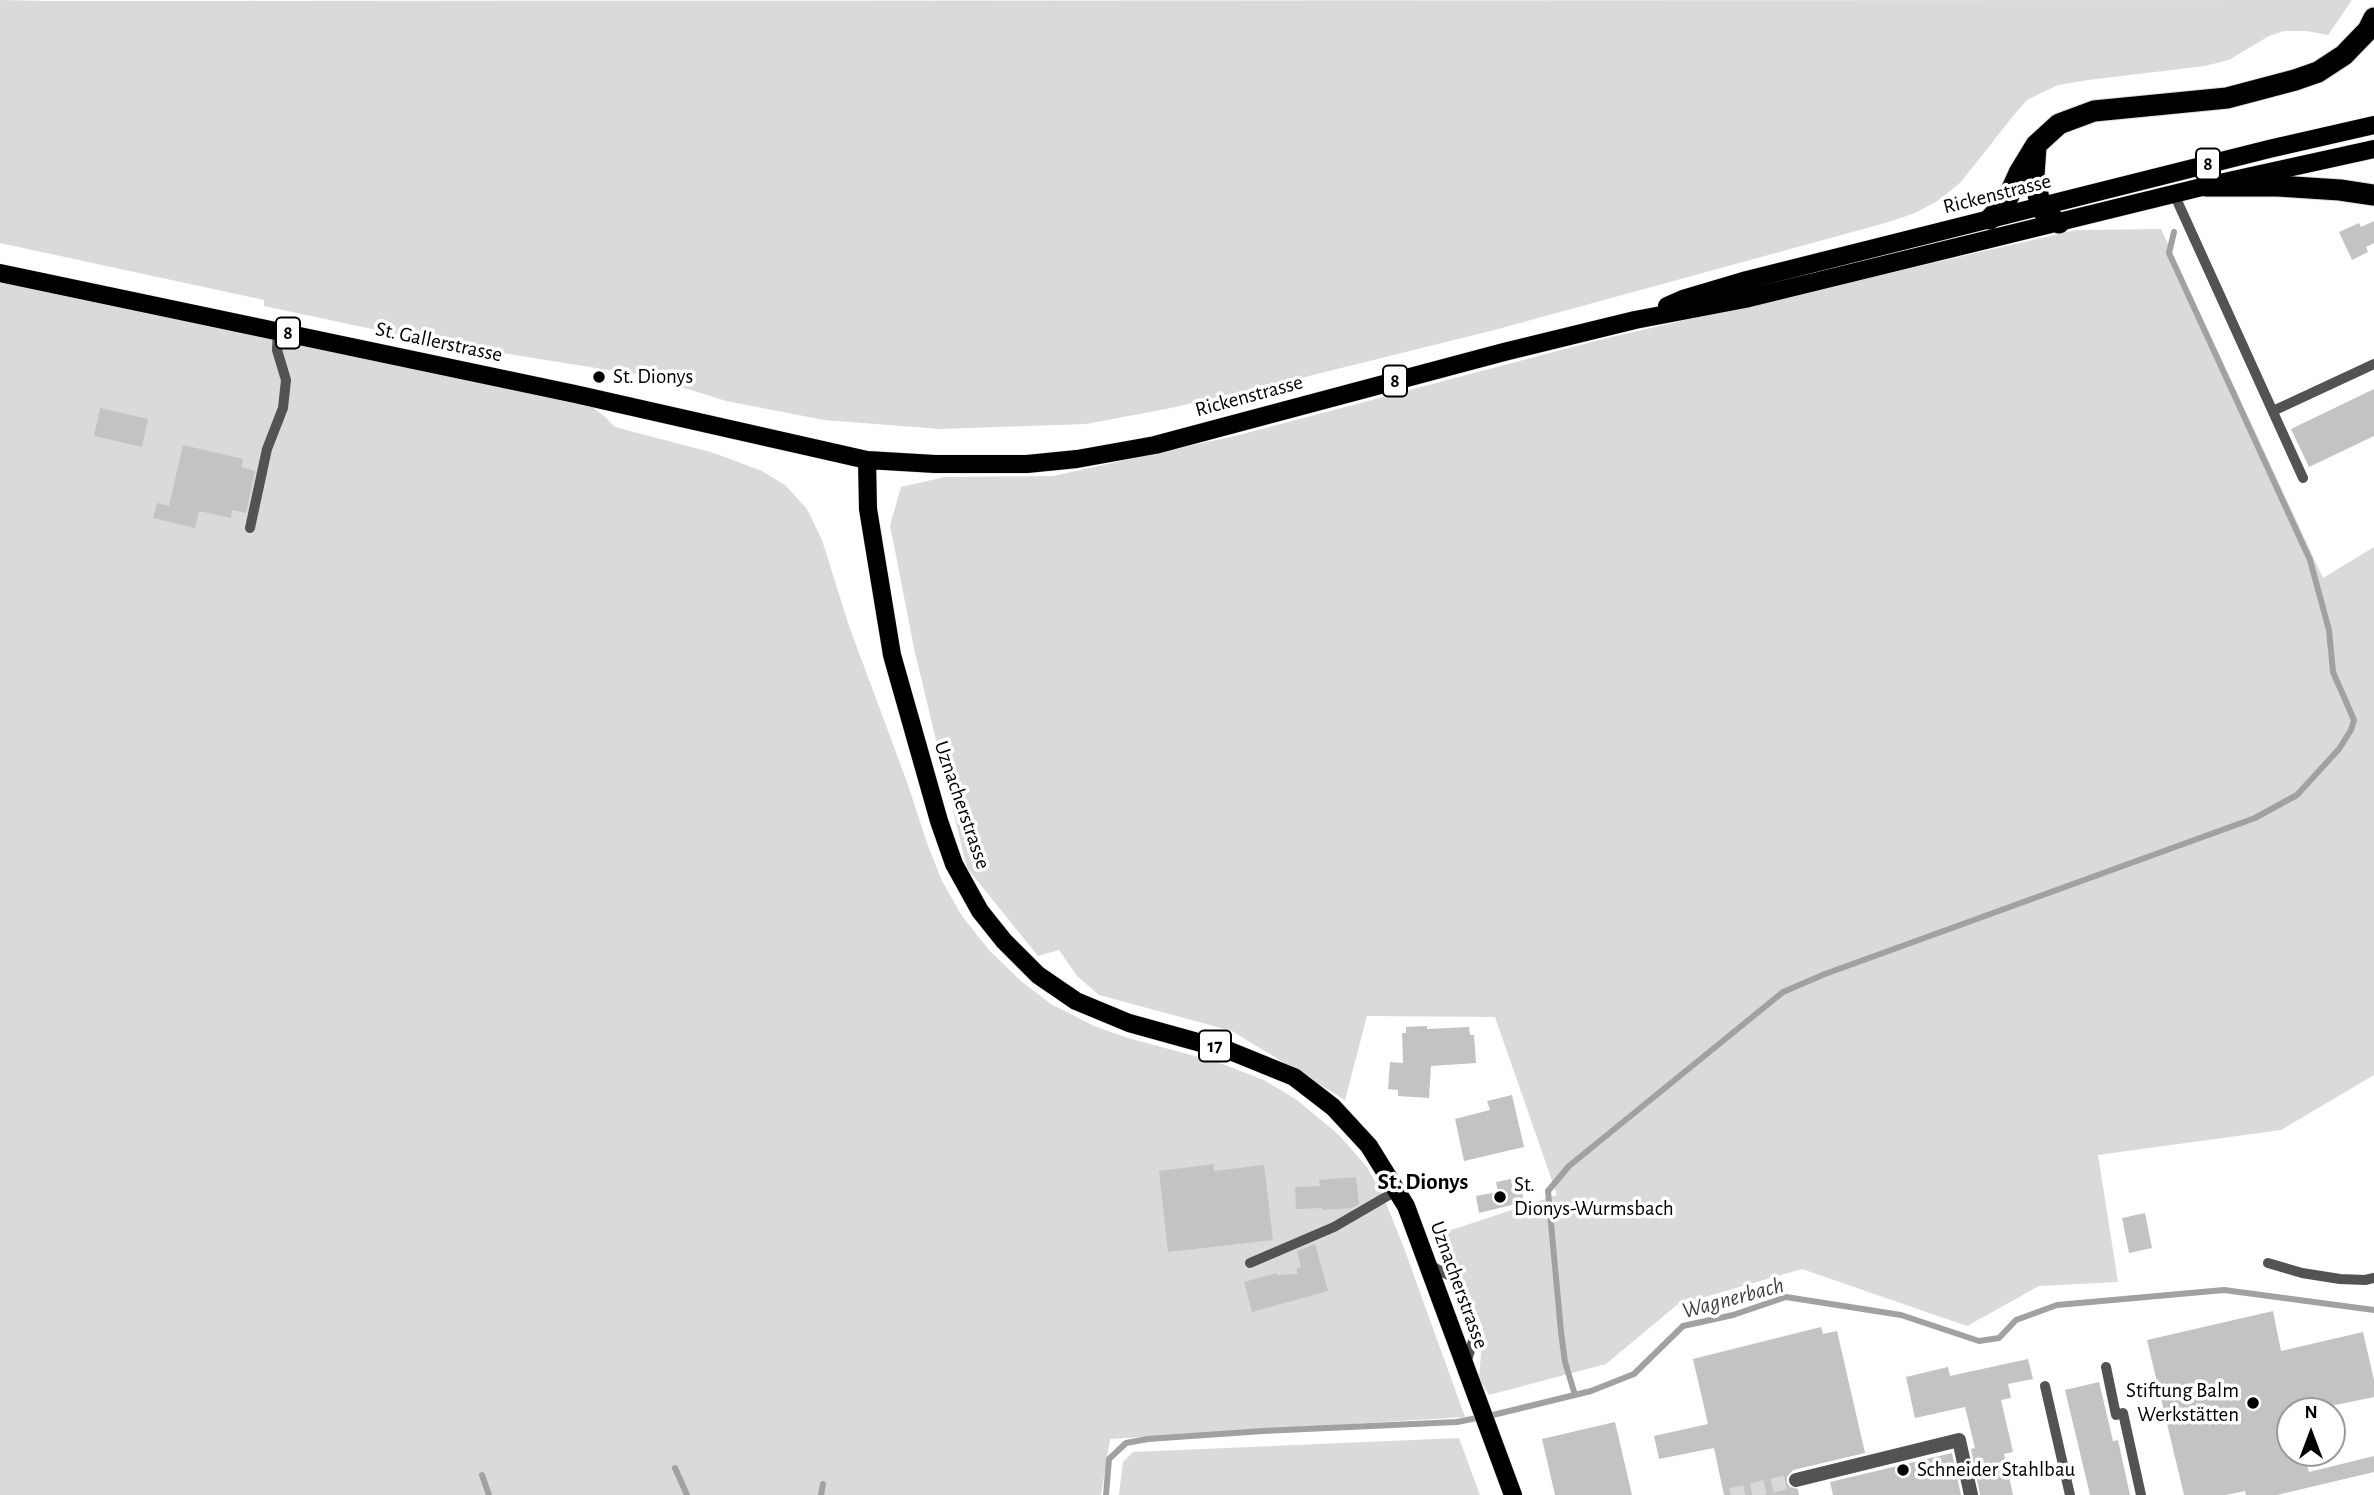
<!DOCTYPE html>
<meta charset="utf-8">
<style>
body{margin:0}
#map{position:relative;width:2374px;height:1495px;overflow:hidden;background:#fff;font-family:"Alegreya Sans",sans-serif}
canvas{display:block}
.north{position:absolute;left:2276px;top:1397px;width:70px;height:70px;box-sizing:border-box;background:#fff;border:2px solid #999;border-radius:50%;rotate:0deg;font-size:19px;font-weight:700;line-height:28px;text-align:center;color:#000}
.north::after{content:'';display:block;margin:auto;width:24px;height:32px;background:#000;clip-path:polygon(50% 0,100% 100%,50% 72%,0 100%)}
</style>
<div id="map">
<canvas width="2374" height="1495"></canvas>
<div class="north">N</div>
</div>
<script>
const ctx = document.querySelector('canvas').getContext('2d');
ctx.lineJoin = 'round';
function fill(path, color) {
  ctx.fillStyle = color;
  ctx.fill(path, 'evenodd');
}
function shape(rows) {
  const path = new Path2D();
  for (const r of rows) {
    path.moveTo(r[0], r[1]);
    for (let i = 2; i < r.length; i += 2) path.lineTo(r[i], r[i + 1]);
  }
  return path;
}
function strokePath(path, color, width, dash) {
  ctx.strokeStyle = color;
  ctx.lineWidth = width;
  ctx.lineCap = dash ? 'butt' : 'round';
  ctx.setLineDash(dash || []);
  ctx.stroke(path);
}
function drawText(font, color, halo, rows, align = 'center') {
  ctx.font = font + ' "Alegreya Sans",sans-serif';
  ctx.lineWidth = 7;
  ctx.setLineDash([]);
  ctx.textBaseline = 'middle';
  ctx.strokeStyle = halo;
  ctx.fillStyle = color;
  for (const [text, x, y, turn = 0] of rows) {
    ctx.save();
    ctx.translate(x, y);
    ctx.rotate((+turn || 0) * Math.PI / 180);
    ctx.textAlign = isNaN(turn) ? turn : align;
    if (halo) ctx.strokeText(text, 0, 0);
    ctx.fillText(text, 0, 0);
    ctx.restore();
  }
}
fill(shape([
 [0,0,46,1,2352,0,2328,35,2306,31,2284,31,2269,36,2229,60,2205,66,2088,80,2058,85,2039,94,2027,100,2013,116,1961,182,1939,200,1915,213,1889,222,1498,329,1281,383,1166,409,1086,424,940,429,824,420,726,401,646,376,433,342,264,306,264,300,0,243],
 [2161,229,2323,578,2374,547,2374,1075,2281,1130,2098,1155,2118,1282,2039,1286,1967,1326,1802,1269,1677,1305,1606,1364,1489,1395,1479,1379,1483,1328,1461,1274,1430,1237,1557,1195,1495,1017,1367,1016,1345,1100,1232,1031,1099,995,1077,976,1059,950,1038,956,967,868,915,653,890,525,901,487,945,477,1053,476,1239,435,1603,339,2076,230],
 [0,273,575,394,605,417,615,427,714,453,762,471,785,485,807,509,822,540,849,626,907,782,927,843,942,881,962,916,989,950,1021,981,1051,1004,1094,1026,1128,1038,1217,1062,1264,1080,1297,1100,1339,1135,1367,1167,1384,1198,1404,1248,1465,1417,1110,1439,1101,1495,0,1495],
 [1459,1438,1480,1495,1119,1495,1123,1462,1133,1452]
]), '#dadada');
strokePath(shape([
 [1575,1395,1565,1362,1561,1332,1548,1191,1569,1166,1783,992,1825,974,2255,818,2297,795,2339,749,2351,730,2354,720,2333,672,2329,630,2310,560,2169,253,2174,232],
 [675,1468,687,1495],
 [482,1475,489,1495],
 [821,1495,823,1484],
 [1106,1495,1109,1459,1126,1443,1148,1439,1263,1431,1457,1422,1497,1414,1591,1391,1634,1374,1683,1326,1733,1315,1786,1297,1901,1315,1979,1341,1999,1338,2016,1320,2057,1305,2224,1290,2374,1310]
]), '#a1a1a1', 6);
fill(shape([
 [2374,221,2374,243,2366,247,2368,252,2352,260,2339,232,2359,223,2361,227],
 [2374,389,2374,436,2309,467,2291,429],
 [100,408,148,419,142,447,94,436],
 [183,445,243,459,241,467,255,471,246,513,232,510,231,518,199,511,195,528,153,518,157,503,169,506],
 [1427,1026,1427,1029,1469,1027,1470,1035,1474,1035,1476,1063,1431,1066,1429,1098,1398,1096,1398,1090,1388,1089,1390,1062,1403,1063,1402,1033,1406,1033,1406,1027],
 [1512,1095,1524,1147,1464,1161,1455,1119,1490,1110,1487,1101],
 [1214,1164,1214,1171,1264,1165,1273,1240,1168,1252,1159,1171],
 [1356,1177,1359,1204,1352,1208,1322,1210,1322,1208,1296,1209,1295,1187,1320,1186,1319,1180],
 [1511,1179,1512,1185,1522,1192,1524,1202,1479,1213,1476,1196,1498,1192,1496,1182],
 [2145,1213,2152,1248,2129,1253,2122,1218],
 [1315,1244,1328,1291,1252,1312,1244,1282,1277,1273,1277,1275,1297,1274,1297,1268,1301,1267,1297,1251],
 [2273,1311,2281,1351,2363,1332,2374,1380,2374,1397,2306,1411,2290,1411,2290,1453,2304,1453,2309,1472,2374,1456,2374,1472,2277,1495,2246,1495,2245,1491,2226,1495,2184,1495,2147,1340],
 [1821,1327,1823,1334,1837,1331,1865,1453,1793,1470,1787,1477,1787,1482,1790,1487,1798,1489,1799,1495,1724,1495,1714,1448,1659,1459,1654,1436,1708,1424,1693,1359],
 [2028,1359,2033,1379,2008,1384,2011,1398,2001,1400,2013,1452,2004,1454,2013,1495,1980,1495,1971,1449,1975,1448,1965,1407,1915,1418,1906,1377,1948,1367,1950,1376],
 [2099,1382,2113,1441,2118,1440,2130,1495,2090,1495,2065,1390],
 [1615,1422,1632,1495,1555,1495,1542,1439],
 [1952,1453,1961,1495,1833,1495,1830,1482]
]), '#c3c3c3');
strokePath(shape([
 [1731,1495,1796,1480]
]), '#d9d9d9', 14, [14, 7]);
const primary = shape([
 [0,273,575,394,867,460,935,464,1027,464,1077,459,1155,445,1504,352,1635,320,1745,299,2206,186,2374,149],
 [1667,306,1683,299,1747,280,2269,149,2374,125],
 [867,460,868,509,892,655,939,821,954,864,980,911,1004,941,1038,975,1076,1001,1129,1023,1230,1051,1294,1077,1333,1107,1369,1146,1406,1206,1513,1495]
]);
const highway = shape([
 [2036,147,2034,175,2039,199,2045,214,2059,223],
 [2206,186,2278,186,2340,190,2374,195],
 [1990,219,2006,202,2019,173,2036,145,2059,124,2094,111,2227,98,2295,80,2318,72,2344,55,2368,30,2374,18]
]);
strokePath(primary, '#dbdbdb', 19);
strokePath(highway, '#dbdbdb', 23);
strokePath(shape([
 [2174,194,2303,478],
 [2273,411,2374,364],
 [250,528,267,449,283,408,286,380,277,350,278,330],
 [1250,1263,1334,1227,1396,1191],
 [2268,1263,2302,1273,2340,1279,2365,1280,2374,1278],
 [1430,1265,1457,1280,1475,1335,1466,1363],
 [2106,1367,2116,1415,2123,1413,2141,1495],
 [2045,1386,2070,1495]
]), '#535353', 10);
strokePath(shape([
 [1796,1480,1959,1440,1971,1495]
]), '#535353', 14);
strokePath(primary, '#000', 18);
strokePath(highway, '#000', 21);
for (const [x, y, r, color] of [
 [599,377,7,"#000"],
 [1500,1197,7,"#000"],
 [2253,1403,7,"#000"],
 [1903,1470,7,"#000"]
]) {
  const dot = new Path2D();
  dot.arc(x, y, r, 0, 2 * Math.PI);
  ctx.fillStyle = color;
  ctx.fill(dot);
  strokePath(dot, '#fff', 2.5);
}
for (const [x, y, w] of [
 [2208,164,24],
 [288,333,24],
 [1395,381,24],
 [1215,1046,32]
]) {
  const box = new Path2D();
  box.roundRect(x - w / 2, y - 15.5, w, 31, 5);
  ctx.fillStyle = '#fff';
  ctx.fill(box);
  strokePath(box, '#000', 2);
}
drawText('bold 19px', '#000', null, [
 ["8",2208,164],
 ["8",288,333],
 ["8",1395,381],
 ["17",1215,1046]
]);
drawText('21px', '#000', '#fff', [
 ["Rickenstrasse",1997,194,-14],
 ["St. Gallerstrasse",439,342,12],
 ["Rickenstrasse",1249,396,-15],
 ["Uznacherstrasse",962,805,71],
 ["Uznacherstrasse",1459,1285,70]
]);
drawText('21px', '#000', '#fff', [
 ["St. Dionys",613,377],
 ["St.",1514,1185],
 ["Dionys-Wurmsbach",1514,1209],
 ["Stiftung Balm",2239,1391,"right"],
 ["Werkstätten",2239,1415,"right"],
 ["Schneider Stahlbau",1917,1470]
], 'left');
drawText('bold 23px', '#000', '#fff', [
 ["St. Dionys",1423,1182]
]);
drawText('italic 23px', '#424242', '#fff', [
 ["Wagnerbach",1733,1298,-15]
]);
</script>
